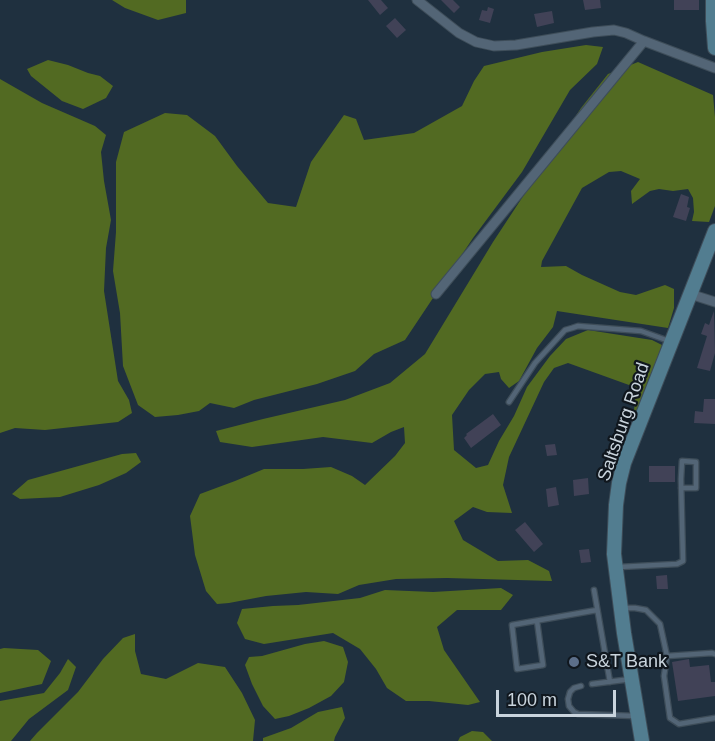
<!DOCTYPE html>
<style>
body{margin:0}
#map{position:relative;width:715px;height:741px;overflow:hidden;background:#1f303f;font-family:Helvetica,sans-serif}
canvas{display:block}
.scale{position:absolute;left:496px;top:690px;width:120px;height:27px;box-sizing:border-box;border:3px solid #c9d4dd;border-top:0;padding-left:8px;font-size:18px;line-height:21px;white-space:nowrap;color:#c9d4dd;-webkit-text-stroke:4px #10171e;paint-order:stroke}
</style>
<div id="map">
<canvas width="715" height="741"></canvas>
<div class="scale">100 m</div>
</div>
<script>
const ctx = document.querySelector('canvas').getContext('2d');
ctx.lineJoin = 'round';
function fill(path, color) {
  ctx.fillStyle = color;
  ctx.fill(path, 'evenodd');
}
function shape(rows) {
  const path = new Path2D();
  for (const r of rows) {
    path.moveTo(r[0], r[1]);
    for (let i = 2; i < r.length; i += 2) path.lineTo(r[i], r[i + 1]);
  }
  return path;
}
function strokePath(path, color, width, dash) {
  ctx.strokeStyle = color;
  ctx.lineWidth = width;
  ctx.lineCap = dash ? 'butt' : 'round';
  ctx.setLineDash(dash || []);
  ctx.stroke(path);
}
function drawText(font, color, halo, rows, align = 'center') {
  ctx.font = font + ' Helvetica,sans-serif';
  ctx.lineWidth = 4.5;
  ctx.setLineDash([]);
  ctx.textBaseline = 'middle';
  ctx.strokeStyle = halo;
  ctx.fillStyle = color;
  for (const [text, x, y, turn = 0] of rows) {
    ctx.save();
    ctx.translate(x, y);
    ctx.rotate((+turn || 0) * Math.PI / 180);
    ctx.textAlign = isNaN(turn) ? turn : align;
    if (halo) ctx.strokeText(text, 0, 0);
    ctx.fillText(text, 0, 0);
    ctx.restore();
  }
}
fill(shape([
 [112,0,186,0,186,13,158,20,125,8],
 [586,45,603,47,597,64,570,90,522,172,473,238,405,340,374,354,355,371,317,384,254,400,234,408,210,403,199,411,178,415,155,417,138,405,123,366,120,313,113,271,116,232,116,162,124,132,165,113,187,115,215,136,237,166,268,203,296,207,311,162,344,115,356,119,364,140,414,133,462,106,474,81,484,66,542,52],
 [48,60,68,65,88,73,100,76,113,86,106,98,83,109,62,101,31,76,27,69],
 [638,62,713,95,715,117,715,206,709,222,692,221,694,212,693,198,688,189,673,191,659,189,650,191,632,204,631,191,640,179,621,171,609,172,582,188,542,261,541,267,566,266,582,275,620,292,636,295,665,285,674,289,674,308,668,328,557,311,553,327,537,348,519,381,509,388,501,379,499,372,485,374,469,390,452,415,454,450,476,468,488,465,499,441,514,416,527,387,550,356,566,339,588,330,652,340,662,345,638,412,634,410,636,390,629,385,568,363,554,368,544,382,509,457,503,485,512,513,487,512,473,507,454,521,463,540,498,561,528,560,549,571,552,581,447,578,396,579,359,585,338,594,306,592,266,596,229,603,217,604,206,591,195,555,190,516,200,494,235,481,264,469,303,469,331,467,352,476,365,485,395,456,405,443,404,427,391,432,372,443,323,437,252,447,220,442,216,431,263,419,345,400,390,383,425,354,493,242,581,108,608,74],
 [0,79,42,103,95,126,106,135,101,152,104,181,111,220,106,248,104,291,118,381,129,400,132,413,118,422,45,430,15,428,0,433],
 [136,453,141,462,126,473,99,485,60,497,20,499,12,494,28,480,122,454],
 [501,588,513,595,501,610,457,610,437,627,444,650,480,702,468,705,429,701,406,701,387,688,376,669,360,649,333,633,264,644,245,639,237,623,242,609,273,606,298,605,360,598,385,590,433,592],
 [135,634,135,651,141,674,166,679,198,663,225,667,242,693,255,720,253,741,30,741,37,733,78,692,103,659,123,638],
 [324,641,343,647,348,662,344,682,331,696,309,708,289,716,275,719,263,706,252,684,245,665,249,657,262,656,305,644],
 [4,648,38,650,51,661,42,684,0,693,0,649],
 [68,659,76,667,68,690,29,719,11,741,0,741,0,701,44,693,60,673],
 [342,707,345,718,335,737,334,741,263,741,263,738,291,728,318,712],
 [472,731,483,732,492,741,458,741,460,737]
]), '#526a22');
fill(shape([
 [368,0,381,0,388,8,380,15],
 [441,0,453,0,460,7,454,13],
 [583,0,600,0,601,8,585,10],
 [674,0,699,0,699,10,674,10],
 [488,7,494,9,490,23,479,20,482,10,487,11],
 [552,11,554,23,537,27,534,14],
 [395,18,406,30,397,38,386,26],
 [681,194,689,197,687,207,690,208,686,221,673,217],
 [714,311,715,353,710,371,697,368,707,336,701,334,705,323,709,325],
 [704,399,715,399,715,424,694,423,695,411,703,412],
 [493,414,501,425,471,448,464,438,467,435,466,434],
 [555,444,557,455,547,456,545,445],
 [649,466,675,466,675,482,649,482],
 [588,478,589,494,574,496,573,480],
 [556,487,559,505,548,507,546,489],
 [525,522,543,544,534,552,515,530],
 [589,549,591,562,581,563,579,550],
 [667,575,668,589,657,589,656,576],
 [689,659,690,667,709,665,711,682,715,682,715,696,678,701,672,662]
]), '#414257');
const lane = shape([
 [509,402,535,363,565,330,572,328,578,326,641,331,669,341],
 [619,567,677,564,683,561,681,479,682,461,696,462,696,488,681,488],
 [594,590,610,682],
 [624,608,635,608,646,610,660,624,667,656,664,676,670,718,679,724,715,718],
 [537,621,543,665,517,669,512,625,597,610],
 [667,656,712,653,715,654],
 [592,684,631,679],
 [581,686,574,688,570,692,568,699,569,706,574,712,578,714,635,716]
]);
const street = shape([
 [417,0,459,33,476,42,494,46,516,45,593,32,614,30,626,33,644,41,715,68],
 [436,294,644,41],
 [690,294,715,302]
]);
const secondary = shape([
 [713,0,713,21,715,48],
 [642,741,624,633,614,554,616,505,619,483,624,463,715,231]
]);
strokePath(lane, '#3e4d59', 7);
strokePath(street, '#3e4d59', 11);
strokePath(secondary, '#3e4d59', 16);
strokePath(lane, '#536576', 4.5);
strokePath(street, '#536576', 9);
strokePath(secondary, '#527d90', 14);
for (const [x, y, r, color] of [
 [574,662,6,"#5c6f8a"]
]) {
  const dot = new Path2D();
  dot.arc(x, y, r, 0, 2 * Math.PI);
  ctx.fillStyle = color;
  ctx.fill(dot);
  strokePath(dot, '#10171e', 2);
}
drawText('18px', '#c9d4dd', '#10171e', [
 ["Saltsburg Road",624,422,-71]
]);
drawText('18px', '#c9d4dd', '#10171e', [
 ["S&T Bank",586,662]
], 'left');
</script>
